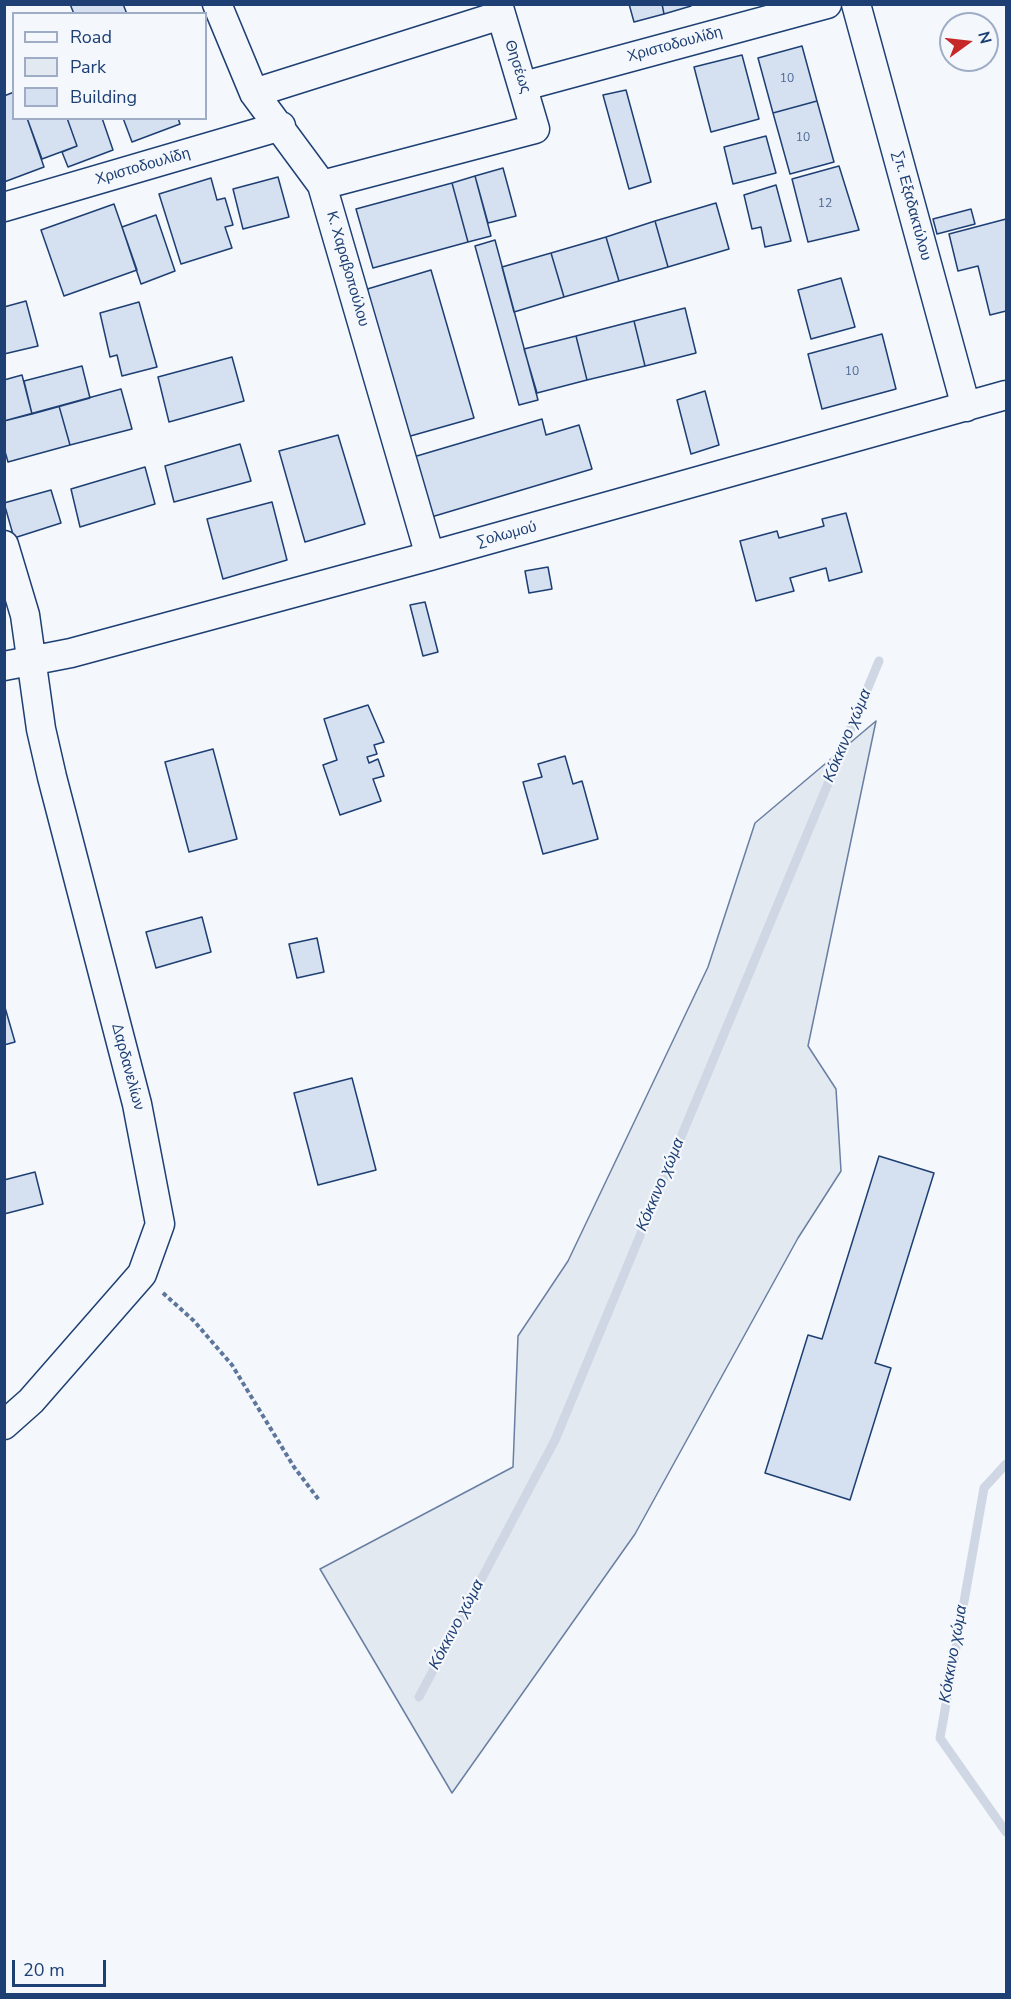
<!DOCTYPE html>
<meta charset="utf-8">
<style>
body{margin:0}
#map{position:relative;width:1011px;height:1999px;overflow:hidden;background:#f4f7fb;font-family:"Nunito Sans",sans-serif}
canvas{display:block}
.frame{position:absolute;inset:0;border:6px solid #1d3f73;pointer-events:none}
.legend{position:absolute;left:12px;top:12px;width:195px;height:108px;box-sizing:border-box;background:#f4f7fb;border:2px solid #9eadc5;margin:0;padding:8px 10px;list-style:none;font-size:18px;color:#1d3f73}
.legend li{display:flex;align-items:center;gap:12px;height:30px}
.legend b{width:30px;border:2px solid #9eadc5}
.north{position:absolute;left:939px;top:12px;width:60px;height:60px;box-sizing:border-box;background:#f4f7fb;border:2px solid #9eadc5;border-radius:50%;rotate:75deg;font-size:16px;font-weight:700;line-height:24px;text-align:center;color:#1d3f73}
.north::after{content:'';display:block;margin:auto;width:21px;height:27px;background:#c62828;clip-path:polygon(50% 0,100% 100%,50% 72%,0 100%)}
.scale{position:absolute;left:12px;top:1960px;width:94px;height:27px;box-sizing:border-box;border:3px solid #1d3f73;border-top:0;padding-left:8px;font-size:18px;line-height:21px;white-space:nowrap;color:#1d3f73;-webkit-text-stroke:4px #f4f7fb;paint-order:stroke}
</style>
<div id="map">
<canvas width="1011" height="1999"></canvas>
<div class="frame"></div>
<ul class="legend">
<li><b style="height:8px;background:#f4f7fb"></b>Road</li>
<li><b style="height:16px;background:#e3e9f0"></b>Park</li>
<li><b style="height:16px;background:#d5e0f0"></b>Building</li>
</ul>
<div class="north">N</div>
<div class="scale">20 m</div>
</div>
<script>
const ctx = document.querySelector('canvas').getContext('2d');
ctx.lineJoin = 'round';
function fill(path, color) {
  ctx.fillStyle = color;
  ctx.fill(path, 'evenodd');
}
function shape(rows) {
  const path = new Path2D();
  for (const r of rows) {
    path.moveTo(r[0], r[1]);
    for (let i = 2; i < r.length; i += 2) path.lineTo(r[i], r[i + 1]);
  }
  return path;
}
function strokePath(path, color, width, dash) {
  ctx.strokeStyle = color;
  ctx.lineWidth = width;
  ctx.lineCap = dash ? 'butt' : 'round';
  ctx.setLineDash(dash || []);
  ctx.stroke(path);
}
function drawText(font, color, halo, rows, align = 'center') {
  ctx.font = font + ' "Nunito Sans",sans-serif';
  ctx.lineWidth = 4.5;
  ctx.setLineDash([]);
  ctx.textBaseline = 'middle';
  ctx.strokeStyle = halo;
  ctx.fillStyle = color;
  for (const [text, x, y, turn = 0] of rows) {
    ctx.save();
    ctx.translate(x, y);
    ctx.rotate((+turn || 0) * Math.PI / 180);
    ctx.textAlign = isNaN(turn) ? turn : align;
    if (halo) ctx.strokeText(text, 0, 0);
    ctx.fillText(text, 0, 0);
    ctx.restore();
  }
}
const green = shape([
 [876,721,808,1046,836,1089,841,1171,798,1238,635,1534,452,1793,320,1569,513,1467,518,1336,568,1261,708,967,755,823,876,721]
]);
fill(green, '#e3e9f0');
strokePath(green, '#687fa3', 1.5);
strokePath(shape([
 [1006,1464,984,1488,940,1738,1006,1832],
 [419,1697,555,1440,879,661]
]), '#cfd7e4', 9);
const building = shape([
 [70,4,123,4,127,14,74,14,70,4],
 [629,4,662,4,664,14,634,22,629,4],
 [662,4,691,4,691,6,664,14,662,4],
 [802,46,817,101,773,113,758,58,802,46],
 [742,55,759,119,711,132,694,67,742,55],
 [626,90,651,182,629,189,603,95,626,90],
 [14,92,14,118,27,118,44,167,4,182,4,96,14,92],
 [817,101,834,162,790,174,773,113,817,101],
 [27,118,67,118,77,146,42,159,27,118],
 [67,118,102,118,113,150,68,167,62,152,77,146,67,118],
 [123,118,178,118,180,124,132,142,123,118],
 [766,136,776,173,733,184,724,147,766,136],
 [839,166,859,230,808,242,792,179,839,166],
 [503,168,516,216,488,223,475,176,503,168],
 [475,176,491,236,468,242,452,183,475,176],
 [278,177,289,217,243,229,233,189,278,177],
 [211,178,217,200,225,198,233,225,225,227,232,248,181,264,159,194,211,178],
 [452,183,468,242,373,268,356,209,452,183],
 [776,185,791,241,765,247,761,227,752,229,744,195,776,185],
 [716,203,729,249,668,267,655,221,716,203],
 [114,204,137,270,64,296,41,230,114,204],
 [971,209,975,224,937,234,933,219,971,209],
 [156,215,175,271,141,284,122,227,156,215],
 [1006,219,1006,311,990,315,978,266,958,271,949,234,1006,219],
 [655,221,668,267,619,281,606,237,655,221],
 [606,237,619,281,564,297,551,253,606,237],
 [495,240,538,400,519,405,475,246,495,240],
 [551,253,564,297,514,312,502,267,551,253],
 [431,270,474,418,407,437,364,290,431,270],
 [841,278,855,327,811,339,798,290,841,278],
 [26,301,38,346,4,354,4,307,26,301],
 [139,302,157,367,122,376,117,355,110,357,100,313,139,302],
 [685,308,696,353,645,366,634,321,685,308],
 [634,321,645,366,587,380,576,336,634,321],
 [882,334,896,389,822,409,808,354,882,334],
 [576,336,587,380,537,393,524,349,576,336],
 [232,357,244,401,169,422,158,377,232,357],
 [82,366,90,398,32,414,24,381,82,366],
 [22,375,32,414,4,421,4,380,22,375],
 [121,389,132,429,70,445,59,406,121,389],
 [705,391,719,445,691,454,677,400,705,391],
 [59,406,70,445,8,462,4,448,4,421,59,406],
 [542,419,546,435,579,425,592,469,428,518,410,458,542,419],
 [338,435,365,524,305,542,279,451,338,435],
 [240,444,251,481,174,502,165,466,240,444],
 [145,467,155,504,80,527,71,489,145,467],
 [51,490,61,523,14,538,4,503,51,490],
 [272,502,287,560,223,579,207,519,272,502],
 [846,513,862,572,829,581,826,568,790,578,794,591,756,601,740,541,777,531,779,538,824,526,822,519,846,513],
 [548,567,552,589,529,593,525,571,548,567],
 [425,602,438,652,423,656,410,605,425,602],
 [368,705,384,742,374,745,377,754,367,757,369,763,378,759,384,776,373,779,381,801,340,815,323,765,337,760,324,719,368,705],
 [213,749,237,839,189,852,165,762,213,749],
 [565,756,573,784,582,781,598,839,543,854,523,782,542,777,538,764,565,756],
 [202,917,211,952,156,968,146,932,202,917],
 [317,938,324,972,297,978,289,944,317,938],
 [4,1004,15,1042,4,1045,4,1004],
 [352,1078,376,1170,318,1185,294,1093,352,1078],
 [879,1156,934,1173,875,1363,891,1368,850,1500,765,1473,808,1335,822,1339,879,1156],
 [35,1172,43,1204,4,1214,4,1180,35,1172]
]);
fill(building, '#d5e0f0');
strokePath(building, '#1d3f73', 1.5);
const street = shape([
 [217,4,254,93,322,185,430,556],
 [856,4,966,407],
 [524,86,827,4],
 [254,93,501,15],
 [322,185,535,129,498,4],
 [4,207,281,126],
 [4,545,25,615,41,729,52,777,137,1104,160,1224,142,1274,31,1401,4,1425],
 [4,666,71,653,430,556,1006,395]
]);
strokePath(street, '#1d3f73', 31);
strokePath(shape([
 [163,1293,194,1321,232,1365,294,1467,319,1500]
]), '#5e769c', 4, [4.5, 3]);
strokePath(street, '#f4f7fb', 28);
drawText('12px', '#4b6792', null, [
 ["10",787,79],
 ["10",803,138],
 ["12",825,204],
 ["10",852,372]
]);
drawText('15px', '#1d3f73', '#f4f7fb', [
 ["Χριστοδουλίδη",675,45,-15],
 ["Θησέως",517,67,72],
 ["Χριστοδουλίδη",143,167,-16],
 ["Σπ. Εξαδακτύλου",911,206,75],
 ["Κ. Χαραβοπούλου",347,269,74],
 ["Σολωμού",507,535,-15],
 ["Δαρδανελίων",127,1067,75]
]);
drawText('italic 16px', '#1d3f73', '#f4f7fb', [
 ["Κόκκινο χώμα",848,736,-67],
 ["Κόκκινο χώμα",661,1185,-67],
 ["Κόκκινο χώμα",457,1625,-62],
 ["Κόκκινο χώμα",954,1654,-80]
]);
</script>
